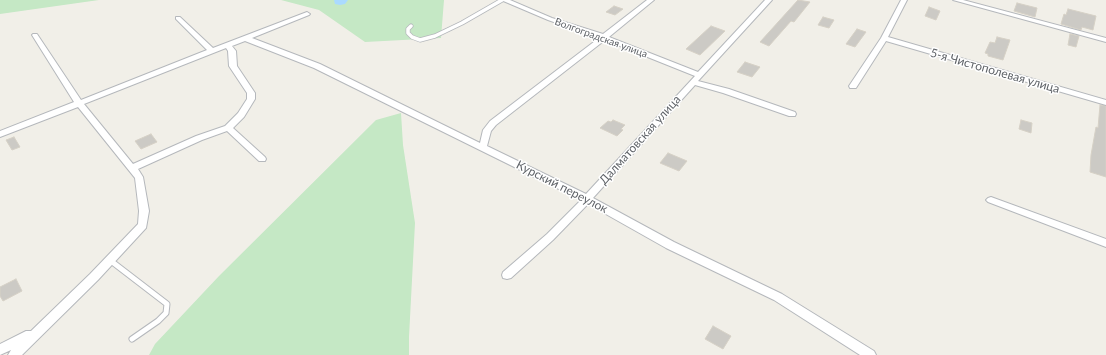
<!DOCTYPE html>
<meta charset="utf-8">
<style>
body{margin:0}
canvas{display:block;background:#f1efe8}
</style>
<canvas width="1106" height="355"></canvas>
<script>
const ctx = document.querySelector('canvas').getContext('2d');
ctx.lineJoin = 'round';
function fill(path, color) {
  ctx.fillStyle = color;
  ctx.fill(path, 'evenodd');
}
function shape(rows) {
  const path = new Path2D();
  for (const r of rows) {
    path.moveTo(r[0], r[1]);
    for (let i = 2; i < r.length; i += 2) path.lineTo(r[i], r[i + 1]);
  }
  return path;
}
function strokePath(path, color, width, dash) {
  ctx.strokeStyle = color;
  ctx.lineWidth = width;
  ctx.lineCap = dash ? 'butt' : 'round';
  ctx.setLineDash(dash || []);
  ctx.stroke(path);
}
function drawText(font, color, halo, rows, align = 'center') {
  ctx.font = font + ' Lato,sans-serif';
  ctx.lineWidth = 3;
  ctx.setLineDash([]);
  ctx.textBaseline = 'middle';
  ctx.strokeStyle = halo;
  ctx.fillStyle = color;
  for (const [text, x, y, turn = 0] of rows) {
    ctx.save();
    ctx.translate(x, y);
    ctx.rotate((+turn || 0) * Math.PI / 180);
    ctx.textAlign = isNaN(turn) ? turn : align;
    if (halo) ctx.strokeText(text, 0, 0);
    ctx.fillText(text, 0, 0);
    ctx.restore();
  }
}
fill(shape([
 [0,0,99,0,0,14],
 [281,0,444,0,441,38,365,42,319,10],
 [401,113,403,145,415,223,409,337,409,355,149,355,155,344,219,276,376,120]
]), '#c5e8c5');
fill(shape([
 [334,0,348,0,345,4,340,5,335,4,334,0]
]), '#aadaff');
const building = shape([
 [798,0,810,2,794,22,791,21,769,46,760,42,798,0],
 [1017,3,1037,8,1035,17,1014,11,1017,3],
 [614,6,623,9,615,15,606,12,614,6],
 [929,7,940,11,936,20,925,16,929,7],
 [1068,9,1096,16,1093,30,1082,27,1081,30,1061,24,1064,14,1066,15,1068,9],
 [823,17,834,20,829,28,818,25,823,17],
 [711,26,725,31,700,55,686,49,711,26],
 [857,29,866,32,855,47,846,44,857,29],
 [1070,34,1079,36,1076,47,1068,45,1070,34],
 [997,37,1010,40,1003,60,988,56,988,54,985,53,990,42,995,43,997,37],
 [745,62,760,67,752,77,737,72,745,62],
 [1100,105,1106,106,1106,177,1090,172,1091,155,1096,127,1098,128,1100,105],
 [613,120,625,125,621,129,623,130,617,136,600,128,608,121,611,122,613,120],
 [1021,120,1032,123,1031,133,1019,129,1021,120],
 [151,134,157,142,141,149,135,141,151,134],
 [14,137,20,147,12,150,6,140,14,137],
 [668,153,687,161,679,171,660,163,668,153],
 [16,279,22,291,3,301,0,296,0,287,16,279],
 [713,326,731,336,723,349,705,339,713,326]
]);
fill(building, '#cccac5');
strokePath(building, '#d6d1c6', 1);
const laneFar1 = shape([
 [411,26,408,29,408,33,412,37,420,40,435,36,462,23,502,0]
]);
const lane = shape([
 [111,261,167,304,166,313,158,321,132,339]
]);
const street = shape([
 [501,0,510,0,552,18,603,34,647,0,654,0,609,37,698,72,765,0,772,0,698,81,729,89,795,112,796,114,795,116,789,116,723,93,695,85,593,198,674,242,782,294,874,351,876,355,860,355,774,300,666,248,588,204,553,240,511,278,507,279,503,278,502,275,503,272,547,234,581,200,314,68,245,41,232,46,236,51,237,66,255,93,255,99,244,117,233,128,265,157,266,159,265,161,259,161,227,131,202,140,138,169,143,177,149,211,146,228,98,280,22,355,8,355,11,350,0,355,0,344,26,331,31,331,90,274,138,224,139,211,135,178,78,107,0,137,0,131,74,102,32,35,33,34,37,34,81,100,207,50,176,19,176,17,180,17,213,48,307,12,310,14,309,15,252,38,320,64,480,143,483,130,490,121,599,38,548,20,501,0],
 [605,40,695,76,586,194,487,146,491,131,496,125,605,40],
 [226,48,228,51,229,66,247,93,247,99,238,113,225,126,196,136,133,164,84,104,226,48],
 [901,0,907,0,888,37,1106,100,1106,105,886,41,856,88,850,88,849,86,881,38,901,0],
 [953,0,963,0,1106,38,1106,42,953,0],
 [991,197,1106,239,1106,247,988,202,986,200,988,198,991,197]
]);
strokePath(laneFar1, '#b5b8bc', 5);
strokePath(lane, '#b5b8bc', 7);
strokePath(street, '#b5b8bc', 2);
strokePath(laneFar1, '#fff', 3.5);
strokePath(lane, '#fff', 5);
fill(street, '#fff');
drawText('10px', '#5f6368', '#fff', [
 ["Волгоградская улица",601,38,20]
]);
drawText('12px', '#5f6368', '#fff', [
 ["5-я Чистополевая улица",995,71,16],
 ["Далматовская улица",640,140,-48],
 ["Курский переулок",562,187,27]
]);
</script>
